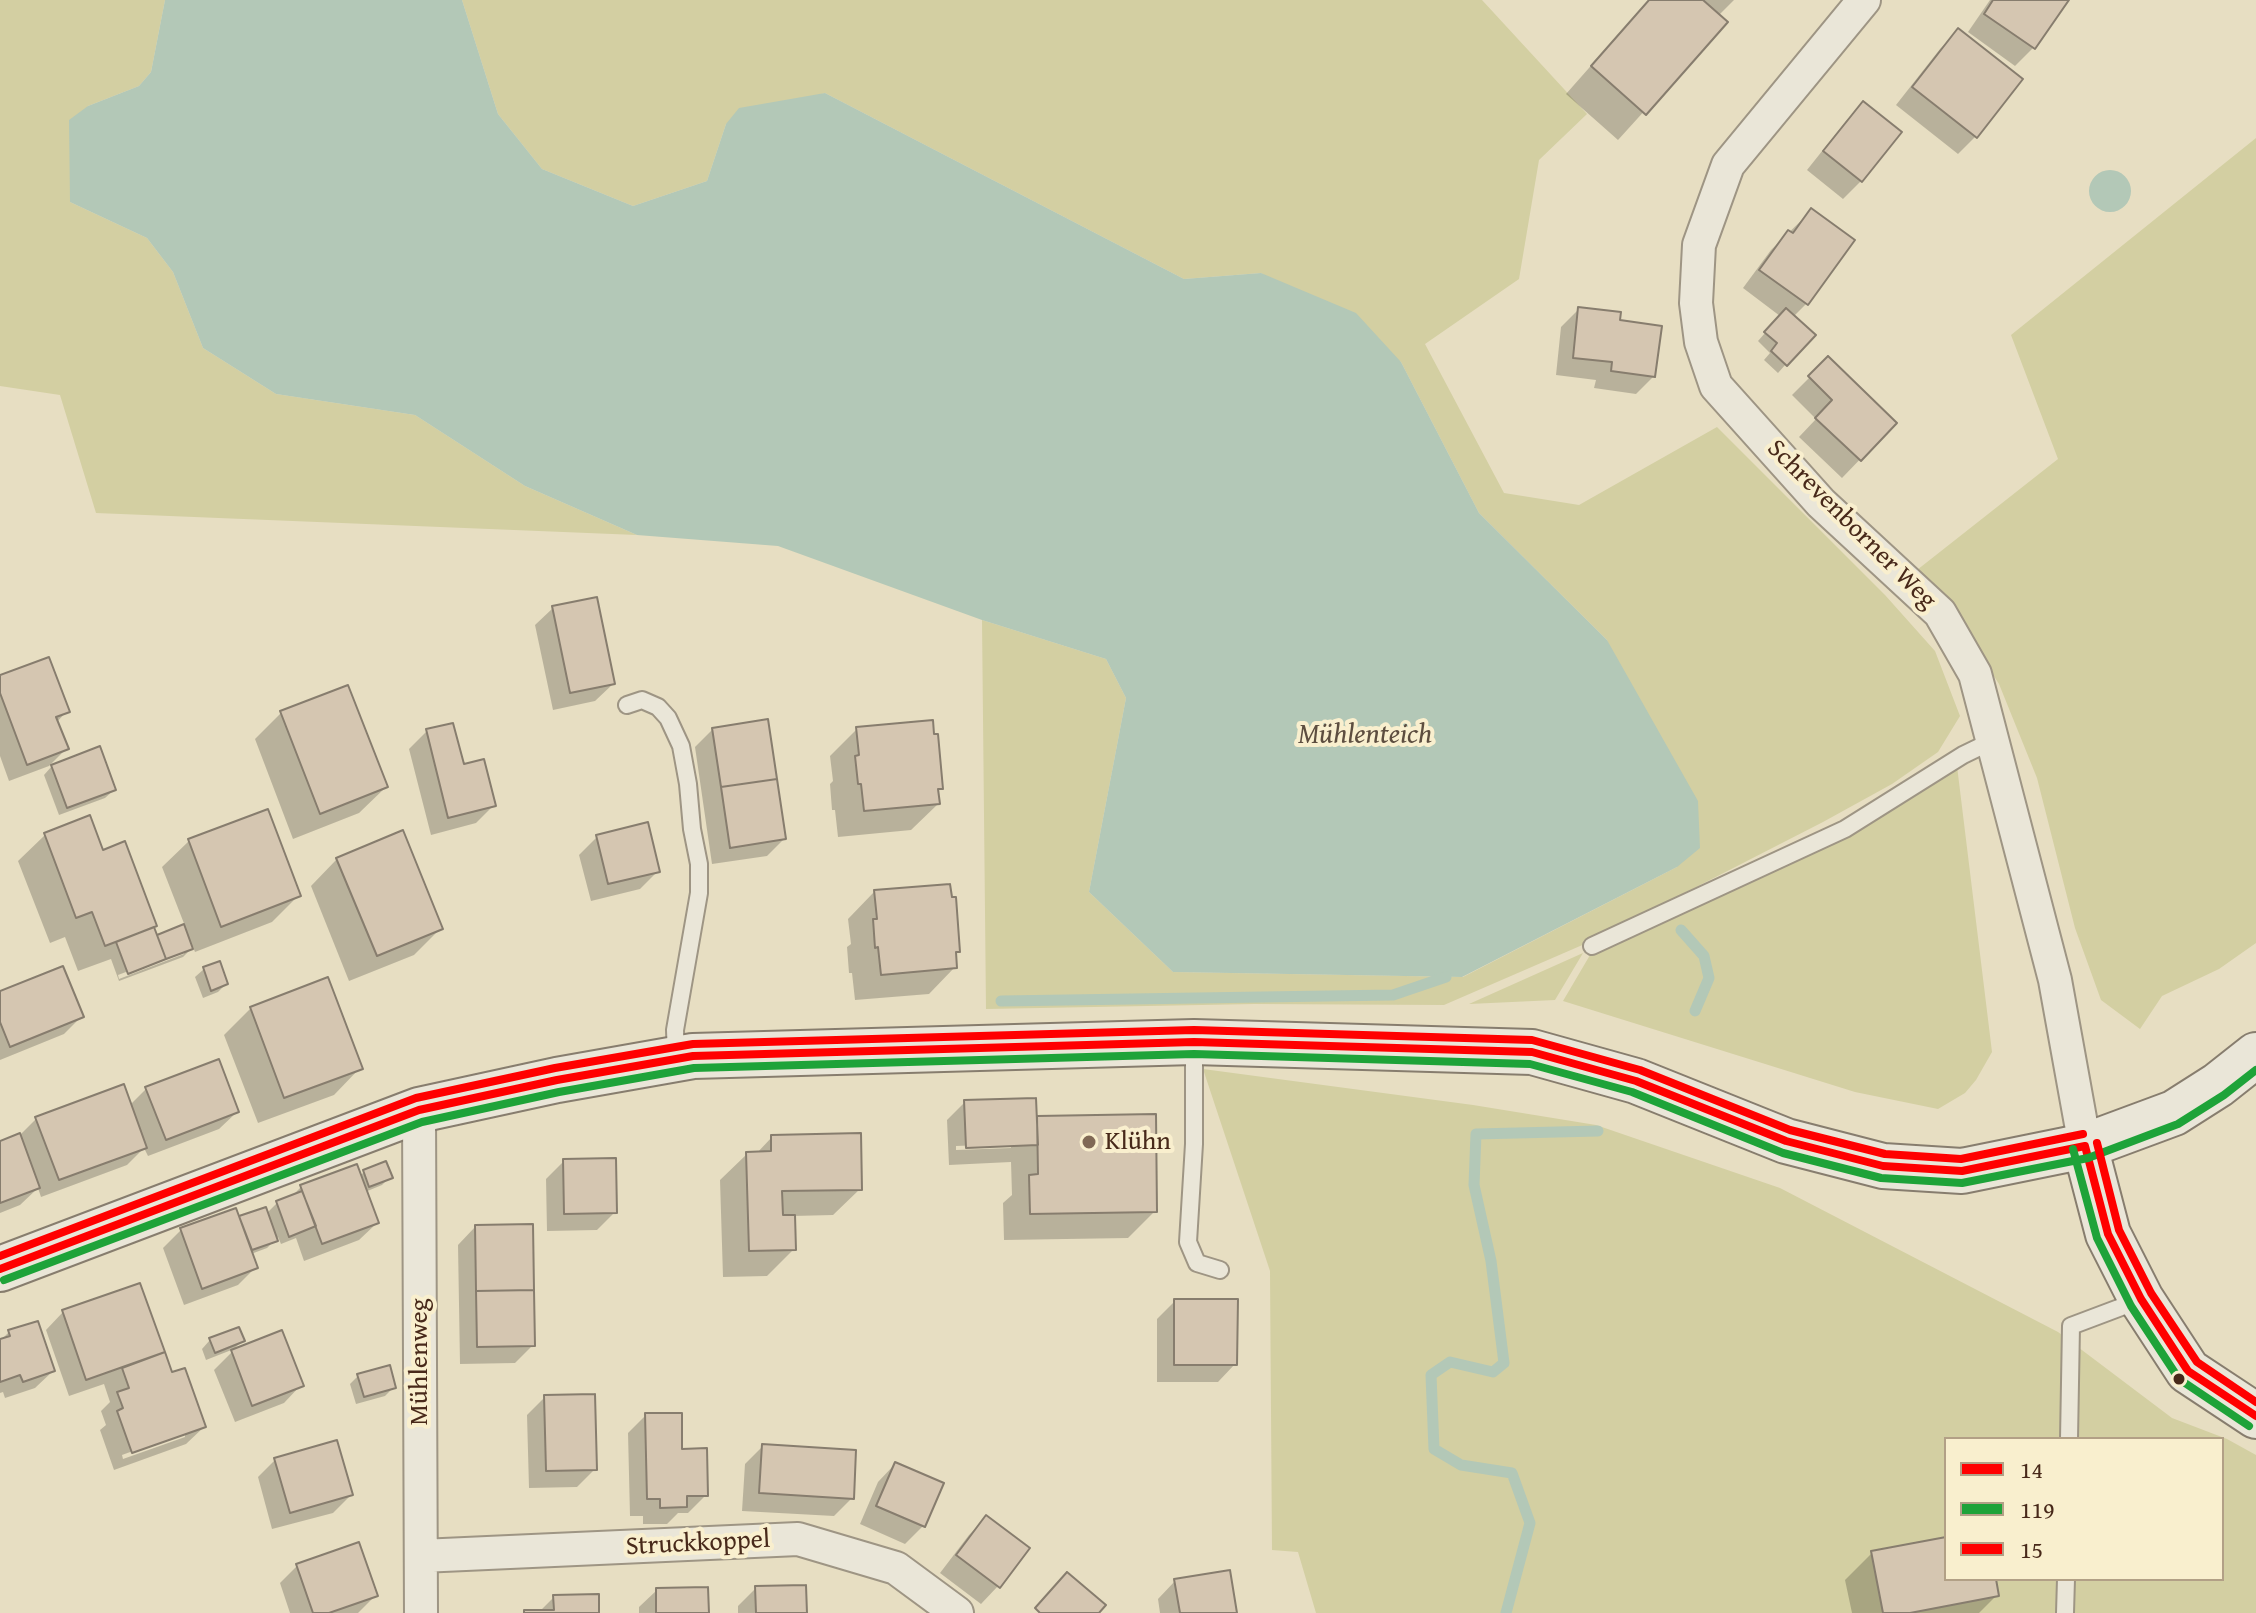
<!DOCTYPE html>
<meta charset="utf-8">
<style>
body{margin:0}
#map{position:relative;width:2256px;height:1613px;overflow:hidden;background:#e7dec2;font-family:"Gentium Book Plus",serif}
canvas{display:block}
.legend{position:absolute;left:1944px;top:1437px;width:280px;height:144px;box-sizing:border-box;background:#f9efce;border:2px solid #b2a086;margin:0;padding:10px 14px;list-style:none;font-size:24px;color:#48291a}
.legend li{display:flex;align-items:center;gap:16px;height:40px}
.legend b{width:40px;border:2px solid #b2a086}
</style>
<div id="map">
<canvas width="2256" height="1613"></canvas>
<ul class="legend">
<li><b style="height:10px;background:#f00"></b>14</li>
<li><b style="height:10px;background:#1ea339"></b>119</li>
<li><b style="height:10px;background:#f00"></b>15</li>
</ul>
</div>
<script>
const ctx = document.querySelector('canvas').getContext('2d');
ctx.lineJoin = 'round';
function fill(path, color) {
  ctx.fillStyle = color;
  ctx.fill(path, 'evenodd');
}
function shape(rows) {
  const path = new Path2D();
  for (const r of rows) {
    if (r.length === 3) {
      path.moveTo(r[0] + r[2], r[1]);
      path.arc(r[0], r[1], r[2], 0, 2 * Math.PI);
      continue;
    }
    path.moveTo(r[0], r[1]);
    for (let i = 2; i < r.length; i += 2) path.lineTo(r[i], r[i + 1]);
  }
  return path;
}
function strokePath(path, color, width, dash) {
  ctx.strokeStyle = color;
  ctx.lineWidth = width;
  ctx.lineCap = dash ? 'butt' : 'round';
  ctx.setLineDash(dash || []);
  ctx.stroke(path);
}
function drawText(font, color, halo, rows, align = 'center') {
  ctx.font = font + ' "Gentium Book Plus",serif';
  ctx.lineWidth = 8;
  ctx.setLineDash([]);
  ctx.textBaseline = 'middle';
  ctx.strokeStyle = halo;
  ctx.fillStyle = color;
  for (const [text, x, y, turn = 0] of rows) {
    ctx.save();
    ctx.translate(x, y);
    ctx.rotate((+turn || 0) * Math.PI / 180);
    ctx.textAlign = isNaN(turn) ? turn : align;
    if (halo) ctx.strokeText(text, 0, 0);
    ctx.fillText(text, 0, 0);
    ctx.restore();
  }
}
fill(shape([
 [0,0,165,0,151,72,139,86,88,106,70,202,147,238,173,272,203,348,276,394,415,415,525,486,637,535,96,513,60,395,0,386],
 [462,0,1482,0,1587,114,1539,160,1519,279,1425,344,1504,493,1579,505,1717,427,1885,595,1935,651,1960,716,1938,752,1892,784,1823,822,1587,943,1444,1005,1255,1004,986,1009,982,620,1106,659,1126,698,1089,892,1173,972,1463,977,1677,867,1607,640,1479,513,1401,362,1261,273,1184,279,825,93,726,124,707,181,633,206,542,169,498,114],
 [2256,138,2256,943,2219,969,2162,996,2140,1029,2101,1000,2075,928,2037,778,1999,684,1954,614,1917,570,2058,459,2011,335],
 [1957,766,1992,1052,1976,1080,1965,1093,1938,1109,1855,1092,1563,1001,1593,950,1841,840],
 [1583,953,1555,1000,1469,1004],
 [1203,1069,1473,1105,1596,1125,1780,1188,2058,1332,2172,1418,2227,1439,2256,1455,2256,1613,1316,1613,1298,1552,1272,1550,1270,1271],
 [1946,1439,2222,1439,2222,1579,1946,1579]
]), '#d3cfa2');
fill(shape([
 [165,0,462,0,498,114,542,169,633,206,707,181,726,124,739,108,825,93,1184,279,1261,273,1356,313,1401,362,1479,513,1607,640,1698,801,1700,848,1677,867,1462,977,1173,972,1089,892,1126,698,1106,659,982,620,778,546,637,535,525,486,415,415,276,394,203,348,173,272,147,238,70,202,69,120,88,106,139,86,151,72],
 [2110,191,21]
]), '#b3c8b7');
fill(shape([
 [1649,0,1734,0,1718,16,1725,22,1618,140,1566,94],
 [1990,0,2066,0,2033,48,2015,66,1968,32],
 [1958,31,1975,137,1958,154,1896,105,1940,49],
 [1863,104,1900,132,1861,181,1843,199,1807,170,1846,121],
 [1811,211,1852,241,1806,304,1793,317,1786,364,1778,373,1764,360,1770,353,1758,341,1780,316,1743,288,1771,250],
 [1579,309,1617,322,1654,376,1636,394,1594,388,1596,380,1556,375,1561,327],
 [1828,359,1895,423,1842,478,1799,437,1816,419,1792,395],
 [553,608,613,684,595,701,553,710,535,625],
 [0,677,67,711,56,723,66,749,49,766,9,781,0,756],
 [281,713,386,787,359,813,293,839,255,739],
 [713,729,784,839,767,856,712,864,695,747],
 [857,729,941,788,937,792,938,804,911,830,838,837,835,810,832,810,830,784,833,781,830,756],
 [427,731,494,805,476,823,431,835,409,749],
 [52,766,114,790,105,798,59,815,44,775],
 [45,835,102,852,156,937,185,926,162,867,189,841,299,895,272,922,195,952,193,947,183,957,119,981,111,959,78,971,65,937,50,943,18,861],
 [184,950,184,954,119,979,118,975],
 [597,837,658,871,640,889,591,901,579,855],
 [337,859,441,928,414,955,349,981,311,886],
 [874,892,958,951,954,955,955,967,929,994,855,1000,852,973,849,973,847,947,851,944,848,919],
 [219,964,226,984,218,992,203,998,195,977,204,969],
 [0,993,82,1016,64,1034,0,1060],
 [251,1008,360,1068,334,1095,258,1123,224,1035],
 [146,1089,237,1112,219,1129,148,1156,144,1148,127,1165,41,1197,38,1188,20,1205,0,1213,0,1143,19,1136,36,1119,129,1106],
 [965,1102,1035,1121,1038,1118,1155,1211,1128,1238,1004,1240,1003,1203,1012,1195,1011,1162,949,1165,947,1120],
 [1011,1144,1011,1148,956,1150,956,1146],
 [772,1137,860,1189,833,1215,793,1216,794,1249,767,1276,723,1277,720,1180,747,1154,756,1154],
 [564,1161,615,1212,597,1230,547,1231,546,1179],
 [364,1172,390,1177,382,1185,365,1192,377,1223,359,1240,304,1261,296,1238,281,1244,278,1237,267,1248,251,1254,256,1267,238,1285,184,1305,163,1248,181,1230,238,1219,264,1209,266,1214,277,1203,290,1198,301,1187,360,1176],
 [475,1227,533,1345,515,1363,460,1364,458,1245],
 [139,1285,171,1375,204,1427,186,1444,114,1470,100,1430,106,1425,101,1411,110,1402,104,1384,69,1396,46,1330,63,1312],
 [185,1432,185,1437,123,1459,122,1455],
 [1175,1301,1235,1364,1218,1382,1157,1382,1157,1319],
 [9,1332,53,1371,35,1388,5,1398,3,1392,0,1393,0,1341],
 [281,1333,301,1385,284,1403,235,1422,214,1370,232,1352],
 [210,1340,242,1341,234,1349,206,1360,202,1349],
 [358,1376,393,1388,385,1396,356,1404,350,1384],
 [545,1397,595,1469,577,1487,529,1488,527,1415],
 [646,1415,706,1495,688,1513,678,1513,667,1524,643,1524,643,1516,630,1516,628,1433],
 [763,1446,852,1498,834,1516,742,1511,745,1464],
 [275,1460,351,1495,333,1513,272,1529,258,1477],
 [895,1464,923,1526,905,1544,860,1524,878,1482],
 [986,1518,998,1586,981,1604,940,1573,969,1535],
 [1946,1539,1946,1579,1994,1579,1997,1595,1979,1613,1852,1613,1845,1580,1872,1553],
 [297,1566,375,1596,358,1613,290,1613,280,1583],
 [1175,1581,1235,1613,1160,1613,1158,1599],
 [756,1588,805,1613,738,1613,738,1606],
 [657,1590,707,1613,639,1613,639,1607],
 [554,1597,597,1613,524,1613,539,1612]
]), '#0003');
strokePath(shape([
 [1681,930,1704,956,1709,978,1695,1011],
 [1001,1001,1393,995,1446,977],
 [1506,1613,1530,1523,1512,1473,1461,1465,1434,1449,1431,1375,1450,1362,1493,1372,1504,1363,1491,1261,1474,1185,1476,1134,1598,1131]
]), '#b3c8b7', 11);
const building = shape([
 [1649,0,1703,0,1728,22,1646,115,1591,66,1649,0],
 [1993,0,2069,0,2035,49,1984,14,1993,0],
 [1958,28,2023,79,1977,138,1912,87,1958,28],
 [1863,101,1902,132,1862,182,1823,151,1863,101],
 [1811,208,1855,240,1808,305,1759,270,1788,230,1793,233,1811,208],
 [1578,307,1621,312,1620,320,1662,326,1655,377,1611,371,1612,362,1573,358,1578,307],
 [1786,308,1816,335,1787,366,1771,351,1777,343,1764,332,1786,308],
 [1828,356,1897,423,1861,461,1815,418,1832,400,1808,376,1828,356],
 [597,597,615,684,570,693,552,606,597,597],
 [49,657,70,712,56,717,69,749,27,765,0,693,0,675,49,657],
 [348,685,388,787,320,814,280,711,348,685],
 [768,719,777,779,721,787,712,728,768,719],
 [933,720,934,734,938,734,943,789,938,789,940,804,864,811,861,784,858,784,855,756,859,755,856,727,933,720],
 [453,723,464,764,484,759,496,806,448,818,426,729,453,723],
 [100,746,116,790,67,808,51,765,100,746],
 [777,779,786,839,730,848,721,787,777,779],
 [268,809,301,896,221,927,188,839,268,809],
 [90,815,103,850,125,841,157,926,105,946,92,912,76,918,44,833,90,815],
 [648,822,660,872,608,884,596,835,648,822],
 [403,830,443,929,377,956,336,858,403,830],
 [950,884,952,897,956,897,960,952,956,952,957,968,881,975,878,947,875,948,873,919,877,919,874,890,950,884],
 [184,924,193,949,166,959,157,935,184,924],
 [154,927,166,959,128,974,116,942,154,927],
 [220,961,228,984,211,991,203,967,220,961],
 [63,966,84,1017,10,1047,0,1022,0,991,63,966],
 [328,977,363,1069,284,1098,250,1007,328,977],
 [219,1059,239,1112,166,1140,145,1087,219,1059],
 [124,1084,147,1148,59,1180,35,1117,124,1084],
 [1036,1098,1038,1145,966,1148,964,1100,1036,1098],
 [1156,1114,1157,1212,1030,1214,1029,1175,1038,1174,1037,1116,1156,1114],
 [20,1133,40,1188,0,1203,0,1141,20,1133],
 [861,1133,862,1190,782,1191,783,1215,795,1215,796,1250,749,1251,746,1152,771,1151,771,1135,861,1133],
 [616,1158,617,1213,564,1214,563,1159,616,1158],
 [386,1161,393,1178,369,1187,363,1170,386,1161],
 [357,1164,379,1223,322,1244,300,1185,357,1164],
 [302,1191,316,1226,289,1237,276,1201,302,1191],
 [266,1207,278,1241,252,1250,239,1216,266,1207],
 [236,1208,258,1268,202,1289,180,1228,236,1208],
 [533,1224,534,1290,476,1291,475,1225,533,1224],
 [140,1283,165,1352,86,1380,62,1310,140,1283],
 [534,1290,535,1346,477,1347,476,1291,534,1290],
 [1174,1299,1238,1299,1237,1365,1174,1365,1174,1299],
 [38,1321,55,1371,23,1382,20,1375,0,1382,0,1339,10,1336,8,1330,38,1321],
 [239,1327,245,1341,215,1353,209,1338,239,1327],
 [282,1330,304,1386,252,1406,231,1350,282,1330],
 [165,1352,172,1372,185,1368,206,1427,132,1453,117,1411,123,1408,117,1392,129,1388,122,1368,165,1352],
 [390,1365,396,1388,364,1397,357,1374,390,1365],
 [595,1394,597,1470,546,1471,544,1395,595,1394],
 [645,1413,682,1413,682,1449,707,1448,708,1496,687,1496,687,1507,660,1508,660,1499,647,1499,645,1413],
 [337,1440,353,1495,290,1513,274,1458,337,1440],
 [762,1444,856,1450,854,1499,759,1493,762,1444],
 [895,1462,944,1483,925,1527,876,1506,895,1462],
 [986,1515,1030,1548,1000,1588,956,1555,986,1515],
 [1946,1537,1946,1579,1996,1579,1999,1596,1910,1613,1883,1613,1871,1551,1946,1537],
 [359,1542,378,1596,329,1613,313,1613,296,1564,359,1542],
 [1230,1570,1237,1613,1180,1613,1174,1579,1230,1570],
 [1067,1572,1106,1605,1099,1613,1040,1613,1035,1608,1067,1572],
 [806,1585,807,1613,756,1613,755,1586,806,1585],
 [708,1587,709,1613,656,1613,656,1588,708,1587],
 [599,1594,599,1613,524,1613,524,1610,554,1610,553,1595,599,1594]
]);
fill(building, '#d5c6b1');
strokePath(building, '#877d6e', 2);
const lane = shape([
 [627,705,642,700,658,707,668,718,681,746,688,784,692,829,699,864,699,893,675,1030,676,1057],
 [1592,946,1845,829,1963,755,1994,740],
 [1194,1044,1194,1144,1188,1242,1197,1263,1220,1270],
 [2069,1439,2071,1326,2140,1300],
 [2065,1613,2066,1579]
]);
const street = shape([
 [1864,0,1728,165,1699,245,1696,303,1701,342,1716,386,1821,503,1940,613,1975,674,2055,980,2085,1146],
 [419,1110,421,1613],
 [421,1556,798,1539,896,1568,957,1613]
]);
const secondary = shape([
 [2085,1146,2108,1234,2141,1299,2188,1371,2256,1416],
 [0,1269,419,1110,557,1080,693,1056,1194,1042,1532,1052,1636,1081,1786,1141,1883,1166,1962,1171,2085,1146,2174,1113,2218,1085,2256,1055]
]);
strokePath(lane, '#9e9584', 20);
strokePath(street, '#9e9584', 36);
strokePath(secondary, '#877d6e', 48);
strokePath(lane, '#eae6d8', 16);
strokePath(street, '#eae6d8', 32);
strokePath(secondary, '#eae6d8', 44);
strokePath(shape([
 [2085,1146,2108,1234,2141,1299,2188,1371,2256,1416],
 [0,1269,419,1110,557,1080,693,1056,1194,1042,1532,1052,1636,1081,1786,1141,1883,1166,1962,1171,2085,1146]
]), '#f00', 8);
strokePath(shape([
 [2073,1149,2097,1238,2131,1306,2179,1379,2249,1426],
 [4,1280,422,1122,559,1092,694,1068,1194,1054,1530,1064,1632,1092,1783,1153,1881,1178,1962,1183,2088,1158,2178,1124,2224,1095,2256,1070]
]), '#1ea339', 8);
strokePath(shape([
 [2097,1143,2119,1230,2151,1293,2197,1362,2256,1402],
 [0,1256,416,1098,555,1068,693,1044,1194,1030,1532,1040,1640,1070,1790,1130,1885,1154,1961,1159,2083,1134]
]), '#f00', 8);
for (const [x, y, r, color] of [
 [1089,1142,8,"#806855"],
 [2179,1379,7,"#48291a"]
]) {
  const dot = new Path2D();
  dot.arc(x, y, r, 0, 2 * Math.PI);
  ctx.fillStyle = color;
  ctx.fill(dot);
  strokePath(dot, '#f9efce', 3);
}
drawText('26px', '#48291a', '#f9efce', [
 ["Schrevenborner Weg",1851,525,45],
 ["Mühlenweg",420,1362,-90],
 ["Struckkoppel",698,1544,-3]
]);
drawText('26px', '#48291a', '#f9efce', [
 ["Klühn",1105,1142]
], 'left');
drawText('italic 28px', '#5d4e40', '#f9efce', [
 ["Mühlenteich",1365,736]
]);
</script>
